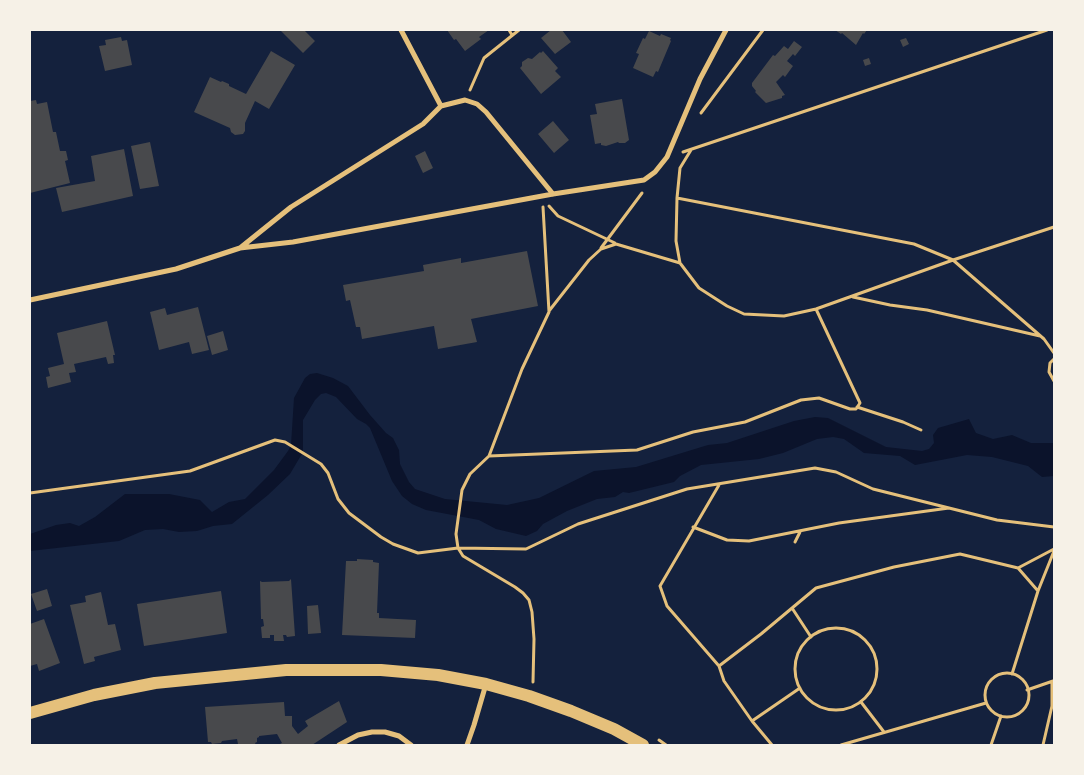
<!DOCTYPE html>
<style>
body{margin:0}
#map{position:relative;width:1084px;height:775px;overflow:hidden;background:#14213d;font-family:"Fira Sans Condensed",sans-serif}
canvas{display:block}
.frame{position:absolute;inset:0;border:31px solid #f6f1e7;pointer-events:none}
</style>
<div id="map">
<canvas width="1084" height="775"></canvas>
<div class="frame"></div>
</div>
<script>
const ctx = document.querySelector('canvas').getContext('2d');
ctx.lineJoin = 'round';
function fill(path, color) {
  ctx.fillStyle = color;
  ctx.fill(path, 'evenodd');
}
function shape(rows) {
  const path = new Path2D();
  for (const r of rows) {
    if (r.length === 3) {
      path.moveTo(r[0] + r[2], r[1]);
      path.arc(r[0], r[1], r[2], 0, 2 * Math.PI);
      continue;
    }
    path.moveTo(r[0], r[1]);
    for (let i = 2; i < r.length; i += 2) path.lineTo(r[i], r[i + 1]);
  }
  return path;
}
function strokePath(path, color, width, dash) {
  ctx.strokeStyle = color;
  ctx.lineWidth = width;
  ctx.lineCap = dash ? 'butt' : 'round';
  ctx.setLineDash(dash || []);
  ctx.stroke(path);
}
fill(shape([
 [317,373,333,378,348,386,370,415,386,433,393,438,399,450,400,464,409,482,415,489,445,499,507,505,539,498,594,471,636,467,708,445,727,443,794,421,815,417,828,418,886,447,922,451,929,449,934,443,933,435,938,428,969,419,976,433,993,439,1012,435,1031,443,1054,443,1054,476,1042,477,1028,466,992,457,967,455,915,465,900,456,864,453,844,439,833,437,817,439,783,453,759,459,701,465,680,476,674,482,629,493,623,492,615,497,597,499,567,511,543,524,537,531,526,536,496,529,479,520,426,510,412,504,402,496,392,481,370,428,366,424,357,419,336,397,326,393,321,394,315,400,303,420,303,452,290,474,268,495,232,524,213,526,197,531,179,532,163,529,145,530,119,541,30,551,30,534,56,525,70,523,79,526,95,517,125,494,169,494,200,500,212,512,229,502,245,499,274,470,288,451,291,445,294,398,305,378,310,374]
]), '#0b132b');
fill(shape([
 [280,30,304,30,315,41,303,53],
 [447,30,489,30,479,37,481,39,465,51,456,39,454,40],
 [551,30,562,30,571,42,555,54,541,38],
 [835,30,867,30,864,34,863,33,856,45,842,33,841,34],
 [649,31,660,36,661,34,671,38,670,40,671,41,658,72,656,71,653,77,633,68,639,54,636,53,643,38,645,39],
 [121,37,122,41,127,40,132,65,105,71,99,46,106,45,105,40],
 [906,38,909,44,903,47,900,40],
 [794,41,802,47,795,56,793,54,787,61,793,66,785,77,783,75,776,82,785,95,782,96,782,98,766,103,755,92,756,91,752,86,752,83,773,55,775,56,784,46,788,49],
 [271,51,295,65,269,109,255,101,245,123,245,131,243,134,235,135,231,132,230,128,194,112,210,77,221,82,222,81,229,84,229,86,246,94],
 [543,51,558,68,555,71,561,77,541,94,520,68,522,66,522,62,528,58,532,59,540,52,541,53],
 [869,58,871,64,865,66,863,60],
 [622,99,629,140,625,143,619,143,618,142,606,146,601,145,601,143,595,144,590,115,597,114,595,104],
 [36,100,37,104,47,102,53,132,56,132,60,151,66,151,68,160,65,161,70,183,30,193,30,101],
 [553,121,569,140,554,153,538,134],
 [150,142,159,186,140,189,131,146],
 [124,149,133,196,62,212,56,188,95,181,91,156],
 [425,151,433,168,423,173,415,156],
 [527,251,538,306,471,319,477,342,438,349,434,326,362,339,360,327,356,327,350,300,346,301,343,285,424,271,423,265,461,258,461,263],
 [198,307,209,350,192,354,189,342,159,350,150,312,165,308,167,315],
 [107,321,115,355,113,355,114,363,108,364,106,357,74,364,76,372,69,373,71,382,48,388,46,377,50,376,48,368,64,364,57,333],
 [223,331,228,350,212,355,207,336],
 [357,559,373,560,373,562,379,563,377,613,379,613,379,618,416,620,415,638,342,635,346,561,357,561],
 [291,579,295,636,287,637,286,635,283,635,284,641,274,641,274,635,270,635,270,638,262,638,261,627,264,626,263,619,261,619,260,581,262,582,289,581],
 [47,589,52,606,37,611,31,594],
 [221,591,227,633,144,646,137,604],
 [101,592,108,625,115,624,121,650,94,657,95,661,84,664,70,605,86,602,85,596],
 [318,605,321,633,308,634,307,606],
 [44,619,60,663,39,671,37,664,30,666,30,624],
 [339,701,347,722,312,745,278,745,282,743,277,734,259,736,259,737,257,738,257,742,255,743,256,745,238,744,237,739,222,741,221,743,212,744,211,742,208,742,205,707,284,702,285,716,292,716,292,726,298,734,308,726,305,721]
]), '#48494c');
strokePath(shape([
 [509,30,512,35],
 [470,90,484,58,519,30],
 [701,113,763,30],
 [691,150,680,168,677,198,676,241,680,263,699,288,727,306,744,314,784,316,816,309,953,260,1054,227],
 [683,152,1047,30],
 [677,198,914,244,953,260,1044,339,1054,353],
 [549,206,558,216,615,243],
 [601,248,642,193],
 [853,297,890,305,927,310,1040,336],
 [549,311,589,260,601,249,616,244,680,263],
 [1054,359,1050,363,1049,372,1054,381],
 [857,407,903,422,921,430],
 [489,456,637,450,693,432,745,422,801,400,819,398,850,409,856,409,860,403,816,309],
 [30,493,190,471,275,440,285,442,321,464,328,473,338,499,349,513,381,537,393,544,418,553,458,548,526,549,578,524,687,489,815,468,836,472,873,489,997,520,1054,527],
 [693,527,727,540,749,541,839,523,949,508],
 [795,542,800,532],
 [1018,568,1054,549],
 [792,608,811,637],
 [836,669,41],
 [719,666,667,606,660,586,719,485],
 [1007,695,22],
 [1012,674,1038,591,1054,551],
 [533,682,534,639,532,612,529,600,523,593,515,587,463,556,458,548,456,534,462,490,470,474,489,456,522,369,549,312,543,207],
 [1027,690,1053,681],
 [861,702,884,732],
 [752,721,800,688],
 [659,740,666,745],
 [772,745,752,721,724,681,719,666,761,634,816,588,894,567,960,554,1018,568,1038,591],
 [841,745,986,703],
 [991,745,1001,716],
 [1043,745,1052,706,1052,682]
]), '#e5c07b', 3);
strokePath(shape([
 [401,30,441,106,465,100,477,104,486,112,553,194],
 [240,248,291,207,423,124,441,106],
 [30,300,176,269,240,248,293,242,553,194,644,180,655,172,667,157,700,79,726,30],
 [339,745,358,735,372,732,385,732,399,736,411,745],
 [467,745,474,725,486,684]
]), '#e5c07b', 5);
strokePath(shape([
 [30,713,94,695,155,683,286,670,381,670,438,675,486,684,529,696,571,711,614,729,643,745]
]), '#e5c07b', 12);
</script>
